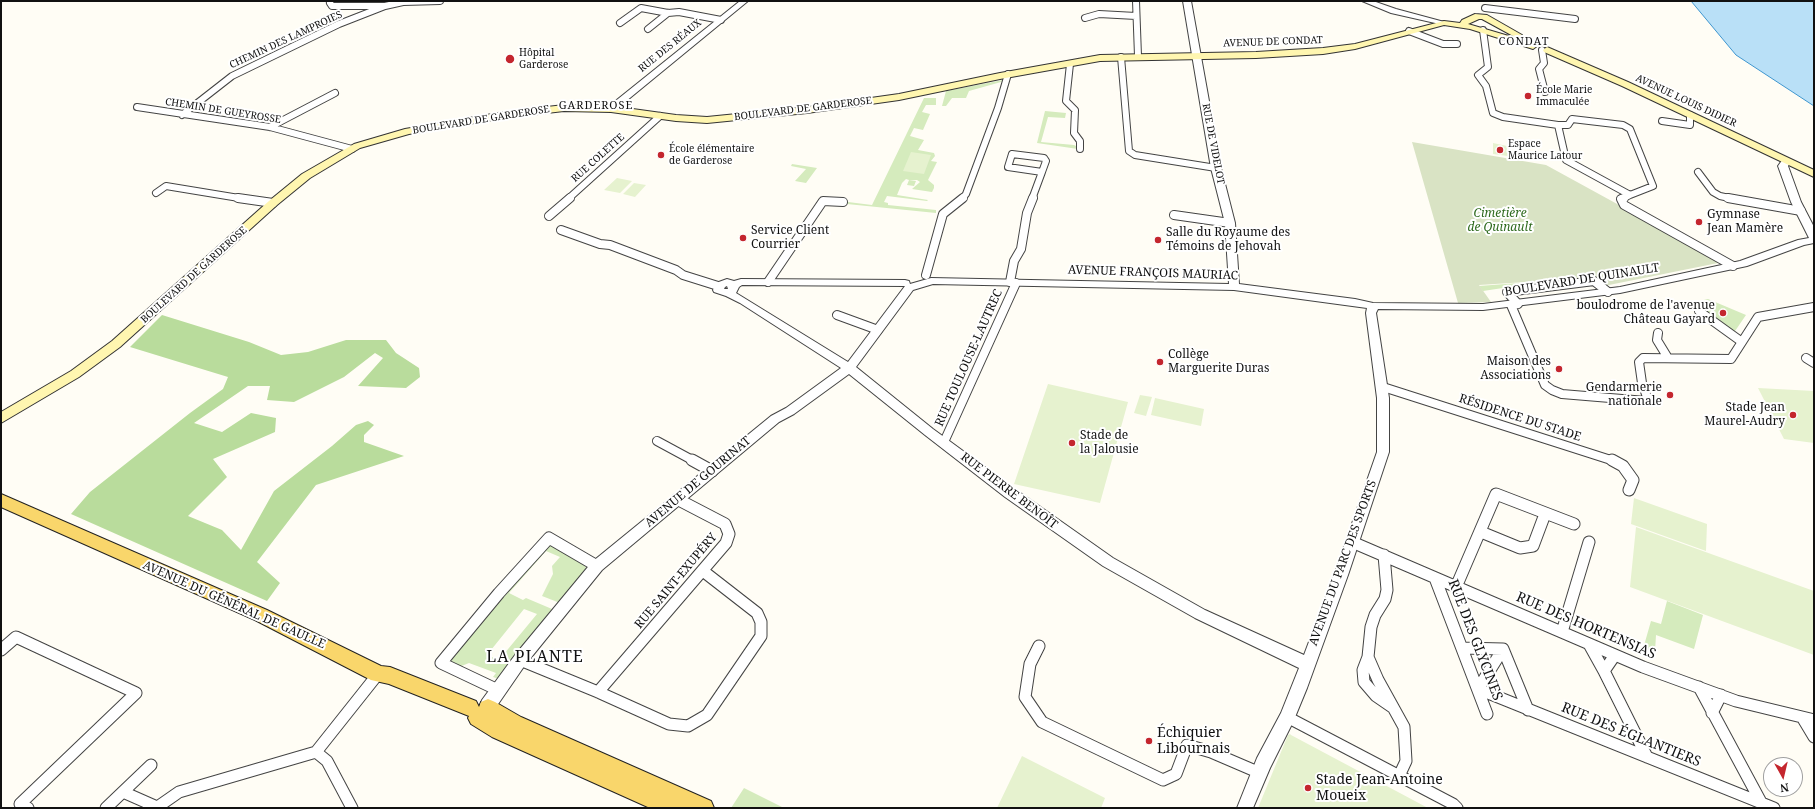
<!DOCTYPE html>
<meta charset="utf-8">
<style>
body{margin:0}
#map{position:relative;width:1815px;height:809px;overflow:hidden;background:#fffdf5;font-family:"Noto Serif",serif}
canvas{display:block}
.frame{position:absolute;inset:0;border:2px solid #111;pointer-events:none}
.north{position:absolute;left:1763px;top:757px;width:40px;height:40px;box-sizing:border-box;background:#fff;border:1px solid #a0a0a0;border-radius:50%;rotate:172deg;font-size:11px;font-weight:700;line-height:16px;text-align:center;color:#111}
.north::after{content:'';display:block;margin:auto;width:14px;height:18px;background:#c4262e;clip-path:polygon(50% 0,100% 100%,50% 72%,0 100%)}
</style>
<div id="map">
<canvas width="1815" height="809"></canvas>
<div class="frame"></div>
<div class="north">N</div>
</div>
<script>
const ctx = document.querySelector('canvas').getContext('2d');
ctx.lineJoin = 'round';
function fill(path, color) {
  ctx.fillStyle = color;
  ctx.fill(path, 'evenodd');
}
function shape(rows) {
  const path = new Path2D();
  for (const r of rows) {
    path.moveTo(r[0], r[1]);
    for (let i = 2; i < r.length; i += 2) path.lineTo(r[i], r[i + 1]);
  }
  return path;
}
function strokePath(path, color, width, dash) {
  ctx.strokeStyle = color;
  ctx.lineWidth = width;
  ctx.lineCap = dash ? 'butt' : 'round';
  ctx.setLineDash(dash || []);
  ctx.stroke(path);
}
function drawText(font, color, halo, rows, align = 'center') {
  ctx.font = font + ' "Noto Serif",serif';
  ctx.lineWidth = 4;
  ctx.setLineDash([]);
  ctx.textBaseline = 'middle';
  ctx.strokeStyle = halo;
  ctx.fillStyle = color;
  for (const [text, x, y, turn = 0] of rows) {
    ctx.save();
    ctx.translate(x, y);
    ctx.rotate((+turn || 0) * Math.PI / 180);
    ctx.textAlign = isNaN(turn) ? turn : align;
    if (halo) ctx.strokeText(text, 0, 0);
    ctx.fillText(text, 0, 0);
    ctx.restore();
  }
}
fill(shape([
 [1003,80,1001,82,969,91,966,98,952,98,946,106,942,106,946,91],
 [924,98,936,98,936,105,926,105,922,112,930,114,923,130,914,128,910,136,924,140,918,150,934,153,935,156,931,161,937,162,928,180,934,185,934,188,932,192,912,189,920,182,917,180,909,180,916,181,914,186,907,185,909,180,906,179,902,183,897,195,928,200,927,201,887,196,884,202,888,203,888,205,936,210,936,213,847,204,848,202,872,205],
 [1045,111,1066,113,1065,118,1048,117,1041,142,1074,145,1078,147,1078,149,1037,143],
 [792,164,817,168,806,183,795,181,806,169,791,166],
 [1532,282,1536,283,1483,291,1479,286],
 [1708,299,1746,315,1733,334,1698,308,1693,309,1688,304],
 [553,543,585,564,586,569,560,603,542,596,553,574,552,566,560,557,546,551,509,593,523,600,526,598,552,609,499,679,493,677,496,673,469,663,459,667,452,664,451,656,547,545],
 [524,609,537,614,499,660,487,655],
 [1667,601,1703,615,1694,649,1656,635,1655,652,1643,649,1651,621,1661,624],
 [744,788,784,808,731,808]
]), '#d5ebbd');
fill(shape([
 [162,315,249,342,281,355,308,352,346,340,386,340,396,353,419,368,420,377,406,388,358,386,383,358,375,353,344,377,294,402,267,400,270,386,248,386,194,423,222,432,251,413,276,418,275,432,213,459,227,477,188,516,222,530,241,550,274,491,332,446,356,425,368,421,374,425,364,435,364,442,404,456,316,485,257,562,280,583,267,601,71,514,90,492,190,413,223,389,228,377,130,347]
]), '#b9dc9c');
fill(shape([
 [1412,142,1546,165,1723,262,1604,286,1589,278,1479,285,1491,302,1458,303]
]), '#d9e3c4');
fill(shape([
 [1493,143,1507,146,1508,156,1493,154],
 [911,152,931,155,924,174,903,171],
 [617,178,632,181,620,193,604,190],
 [634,183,646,185,635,197,623,194],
 [1048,384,1128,402,1100,503,1014,484],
 [1758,388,1814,391,1814,443,1784,439],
 [1140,395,1152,397,1146,416,1134,413],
 [1155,398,1204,409,1201,426,1151,415],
 [1634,498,1707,524,1706,551,1631,524],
 [1636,527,1814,591,1814,655,1630,587],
 [1290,734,1291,735,1428,808,1258,808,1288,735],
 [1022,756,1105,798,1101,808,997,808]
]), '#e6f2cf');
const water = shape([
 [1691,1,1814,1,1814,106,1736,55,1691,1]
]);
fill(water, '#b9e0f7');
strokePath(water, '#3f96cf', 1);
const minorFar2 = shape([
 [1136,1,1138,56],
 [385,6,403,2,440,1],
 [1485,8,1575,19],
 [1085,18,1099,14,1136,16],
 [620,23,641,8,668,13,679,12,721,20],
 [648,29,668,13],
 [1483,30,1488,67,1478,75,1486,86,1493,113,1503,117,1558,125,1568,125,1572,119,1623,125,1630,129,1653,186,1630,195],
 [1409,31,1443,44,1457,44],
 [1542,50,1544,63,1539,69,1545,92],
 [1121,57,1129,151,1135,155,1216,168],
 [1070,64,1066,101,1075,110,1074,133,1080,141,1080,149],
 [137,107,270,127,352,149],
 [182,115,232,76,339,24,385,6,332,6,330,3],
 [1662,121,1690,125,1690,115],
 [1558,125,1566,160,1630,195,1622,199],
 [270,127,335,93],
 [1012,154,1044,158,1046,161,1042,172,1008,167,1012,154],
 [1698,172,1713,192,1720,196,1734,199],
 [156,193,166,186,245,199],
 [568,199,660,116],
 [962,199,966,194,998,108,1008,74],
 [1032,199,1042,172]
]);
const minorFar1 = shape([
 [238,198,273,203],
 [1624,198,1621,199,1624,205,1733,266],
 [1728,198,1801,211],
 [1174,215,1230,223],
 [549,216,570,198],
 [561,230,600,244,610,245,676,270,683,275,718,286],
 [926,275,943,214,963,198],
 [768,282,823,201,843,202],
 [1010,282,1014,261,1021,249,1027,213,1033,198],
 [1518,304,1507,292,1594,281,1608,292],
 [1511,305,1545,385,1552,390,1562,394,1646,401,1647,397,1642,383,1639,362,1643,358,1731,359,1758,317,1814,307],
 [1699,311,1742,342],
 [837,315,878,330],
 [1658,333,1657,340,1668,358],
 [1806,358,1814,363],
 [1383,387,1614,461],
 [657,441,694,461],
 [944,442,1016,283]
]);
const minor = shape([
 [692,460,712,471],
 [1612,460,1623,466,1633,480,1629,490],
 [1481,532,1520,548,1533,546,1545,514],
 [1352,542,1643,667,1736,701,1814,720],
 [1384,555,1387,590,1385,599,1375,615,1371,627,1368,657,1378,680,1404,727,1406,761,1399,776],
 [1435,578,1487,714],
 [1456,587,1496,494,1574,524],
 [1562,632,1589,542],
 [1589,644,1604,671,1615,655],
 [1039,646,1030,664,1025,697,1042,722,1163,780,1176,774,1187,745,1211,752,1260,773],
 [1462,648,1503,649,1528,710],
 [1503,649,1478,689,1774,808],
 [1,650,16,637,136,693,20,804,28,808],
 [1368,657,1363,670,1364,682,1376,696,1392,707],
 [520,660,598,692,669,724,688,726,707,715,761,636,761,622,757,613,703,571],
 [1604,671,1647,757],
 [1699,687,1762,804],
 [498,690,441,663,499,593,549,538,597,566],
 [598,692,726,543,729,534,725,524,677,499],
 [1712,713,1721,695],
 [1287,717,1453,804,1457,808],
 [1802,717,1814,737],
 [316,752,327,761,352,808],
 [123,792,157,807],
 [106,808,151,765],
 [156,808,179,792,316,752,378,674]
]);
const tertiary = shape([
 [740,1,748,1,614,111,608,111,608,107,740,1],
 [1183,1,1191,1,1221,168,1235,223,1239,284,1355,299,1373,303,1483,304,1620,287,1740,261,1798,240,1809,238,1791,202,1778,166,1783,159,1786,158,1791,161,1788,166,1801,202,1814,227,1814,243,1804,245,1747,266,1620,293,1483,310,1378,309,1376,313,1389,398,1389,452,1348,575,1307,688,1293,722,1270,768,1253,808,1237,808,1257,758,1281,713,1299,668,1195,618,1103,566,1005,497,925,435,849,374,794,414,779,422,602,570,525,665,494,710,488,712,482,710,480,705,482,700,515,655,592,562,771,416,786,408,841,368,740,303,726,296,714,292,713,290,716,283,727,279,734,281,741,279,905,280,909,281,910,284,931,278,1229,284,1225,223,1211,168,1183,1],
 [933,284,1234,290,1367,308,1366,313,1377,398,1377,452,1334,575,1304,655,1205,610,1113,558,1015,489,933,429,856,367,913,290,933,284],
 [742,285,905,286,848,362,736,293,739,287,742,285],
 [727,286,728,289,724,289,725,287,727,286],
 [1362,1,1373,1,1396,9,1448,23,1444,25,1391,13,1362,1]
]);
const secondary = shape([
 [1475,14,1487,15,1522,35,1518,37,1515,37,1482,19,1479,19,1468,24,1536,44,1537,46,1533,49,1470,29,1444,25,1355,49,1323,54,1256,58,1100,61,1000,79,899,100,807,113,707,123,676,121,611,112,564,111,504,118,409,134,360,148,310,178,277,205,120,347,79,377,1,423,1,412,71,371,112,341,269,201,302,174,354,144,405,129,504,112,564,105,611,106,676,115,707,117,807,107,899,94,1000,73,1100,55,1256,52,1323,48,1355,44,1444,21,1460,23,1462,20,1475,14],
 [1547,47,1628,82,1814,170,1814,177,1622,86,1544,52,1543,50,1547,47]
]);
const primary = shape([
 [1,494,267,610,381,666,390,667,476,701,479,707,481,702,488,699,495,702,521,717,711,801,714,808,650,808,492,737,471,724,468,718,469,716,389,684,371,680,255,620,1,507,1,494]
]);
strokePath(minorFar2, '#444', 8);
strokePath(minorFar1, '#444', 10);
strokePath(minor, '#444', 13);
strokePath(tertiary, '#444', 2);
strokePath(secondary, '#333', 2);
strokePath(primary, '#222', 2);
strokePath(minorFar2, '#fff', 6);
strokePath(minorFar1, '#fff', 8);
strokePath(minor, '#fff', 11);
fill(tertiary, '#fff');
fill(secondary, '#fff6b0');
fill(primary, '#f9d66b');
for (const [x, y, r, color] of [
 [510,59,5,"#c4262e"],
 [1528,96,4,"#c4262e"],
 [1500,150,4,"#c4262e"],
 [661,155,4,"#c4262e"],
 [1699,222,4,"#c4262e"],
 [743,238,4,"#c4262e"],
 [1158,240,4,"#c4262e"],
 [1723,313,4,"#c4262e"],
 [1160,362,4,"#c4262e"],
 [1559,369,4,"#c4262e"],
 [1670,395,4,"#c4262e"],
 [1793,415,4,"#c4262e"],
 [1072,443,4,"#c4262e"],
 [1149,741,4,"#c4262e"],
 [1308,788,4,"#c4262e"]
]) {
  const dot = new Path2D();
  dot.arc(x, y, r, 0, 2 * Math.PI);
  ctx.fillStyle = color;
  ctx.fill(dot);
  strokePath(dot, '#fff', 1.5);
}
drawText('10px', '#111', '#fff', [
 ["CHEMIN DES LAMPROIES",286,40,-25],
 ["AVENUE DE CONDAT",1273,42,-2],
 ["RUE DES RÉAUX",670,46,-39],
 ["AVENUE LOUIS DIDIER",1686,101,25],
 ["BOULEVARD DE GARDEROSE",803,109,-7],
 ["CHEMIN DE GUEYROSSE",223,111,9],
 ["BOULEVARD DE GARDEROSE",481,120,-9],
 ["RUE DE VIDELOT",1213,144,79],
 ["RUE COLETTE",598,158,-42],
 ["BOULEVARD DE GARDEROSE",194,275,-42]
]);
drawText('10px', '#111', '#fff', [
 ["Hôpital",519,53],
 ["Garderose",519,65],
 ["École Marie",1536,90],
 ["Immaculée",1536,102],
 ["Espace",1508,144],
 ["Maurice Latour",1508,156],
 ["École élémentaire",669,149],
 ["de Garderose",669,161]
], 'left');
ctx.letterSpacing = '1px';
drawText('11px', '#111', '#fff', [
 ["CONDAT",1524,42],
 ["GARDEROSE",596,106]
]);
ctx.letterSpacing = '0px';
drawText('italic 12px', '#2f6b1f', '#fff', [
 ["Cimetière",1500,214],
 ["de Quinault",1500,228]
]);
drawText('12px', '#111', '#fff', [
 ["Gymnase",1707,215],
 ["Jean Mamère",1707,229],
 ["Service Client",751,231],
 ["Courrier",751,245],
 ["Salle du Royaume des",1166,233],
 ["Témoins de Jehovah",1166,247],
 ["boulodrome de l'avenue",1715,306,"right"],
 ["Château Gayard",1715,320,"right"],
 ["Collège",1168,355],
 ["Marguerite Duras",1168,369],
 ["Maison des",1551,362,"right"],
 ["Associations",1551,376,"right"],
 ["Gendarmerie",1662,388,"right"],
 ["nationale",1662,402,"right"],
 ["Stade Jean",1785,408,"right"],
 ["Maurel-Audry",1785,422,"right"],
 ["Stade de",1080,436],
 ["la Jalousie",1080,450]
], 'left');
drawText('12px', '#111', '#fff', [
 ["AVENUE FRANÇOIS MAURIAC",1153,273,2],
 ["BOULEVARD DE QUINAULT",1582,280,-9],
 ["RUE TOULOUSE-LAUTREC",969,358,-66],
 ["RÉSIDENCE DU STADE",1520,418,18],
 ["AVENUE DE GOURINAT",698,482,-40],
 ["RUE PIERRE BENOÎT",1009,491,37],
 ["AVENUE DU PARC DES SPORTS",1343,563,-70],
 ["RUE SAINT-EXUPÉRY",676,581,-50],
 ["AVENUE DU GÉNÉRAL DE GAULLE",234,605,24]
]);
drawText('14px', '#111', '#fff', [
 ["RUE DES HORTENSIAS",1586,626,23],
 ["RUE DES GLYCINES",1475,640,69],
 ["RUE DES ÉGLANTIERS",1631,735,22]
]);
drawText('14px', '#111', '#fff', [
 ["Échiquier",1157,733],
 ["Libournais",1157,749],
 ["Stade Jean-Antoine",1316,780],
 ["Moueix",1316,796]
], 'left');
ctx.letterSpacing = '1px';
drawText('16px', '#111', '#fff', [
 ["LA PLANTE",535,657]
]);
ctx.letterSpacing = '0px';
</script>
